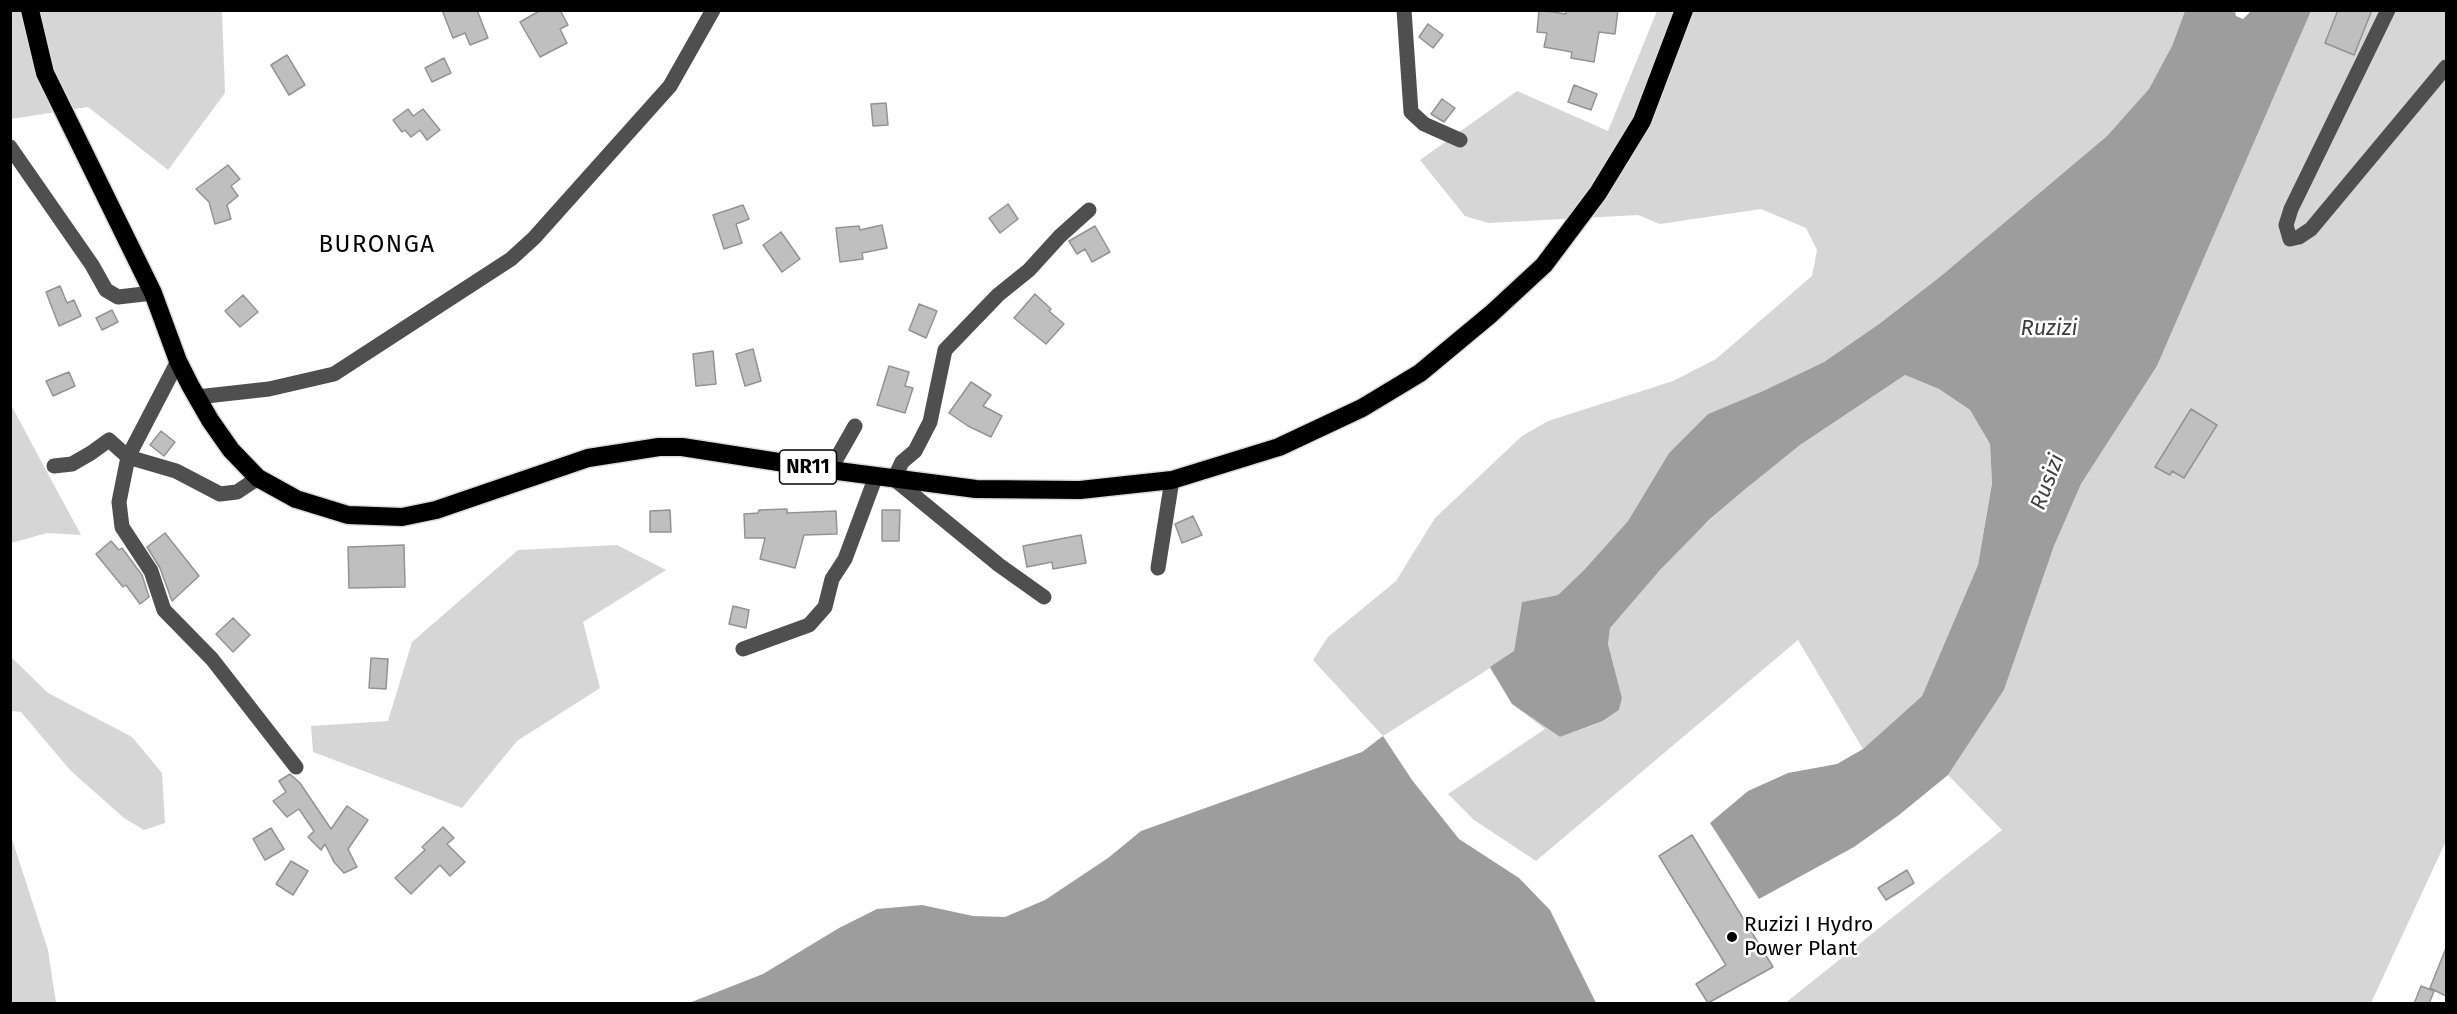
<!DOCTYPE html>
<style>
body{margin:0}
#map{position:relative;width:2457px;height:1014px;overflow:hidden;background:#fff;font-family:"Fira Sans",sans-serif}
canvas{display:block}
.frame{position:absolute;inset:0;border:12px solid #000;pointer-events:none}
</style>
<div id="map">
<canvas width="2457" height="1014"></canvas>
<div class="frame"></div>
</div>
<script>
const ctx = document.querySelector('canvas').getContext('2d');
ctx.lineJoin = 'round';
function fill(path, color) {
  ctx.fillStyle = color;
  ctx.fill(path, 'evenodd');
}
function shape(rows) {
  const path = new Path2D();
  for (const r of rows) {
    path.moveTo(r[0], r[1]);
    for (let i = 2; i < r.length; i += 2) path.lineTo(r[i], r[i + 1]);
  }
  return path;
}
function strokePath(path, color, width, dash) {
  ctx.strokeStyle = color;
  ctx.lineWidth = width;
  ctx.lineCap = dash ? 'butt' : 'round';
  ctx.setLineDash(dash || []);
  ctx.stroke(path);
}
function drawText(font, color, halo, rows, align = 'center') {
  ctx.font = font + ' "Fira Sans",sans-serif';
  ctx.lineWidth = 5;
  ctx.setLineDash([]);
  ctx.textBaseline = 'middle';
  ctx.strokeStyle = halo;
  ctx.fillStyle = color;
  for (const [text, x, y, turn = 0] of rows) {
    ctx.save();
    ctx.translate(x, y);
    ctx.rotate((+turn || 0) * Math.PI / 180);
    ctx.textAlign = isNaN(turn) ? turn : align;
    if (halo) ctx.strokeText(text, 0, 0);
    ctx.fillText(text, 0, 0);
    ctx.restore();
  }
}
fill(shape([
 [11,11,222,11,225,93,168,170,88,107,11,119],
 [1657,11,2185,11,2172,46,2149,90,2107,136,1941,276,1879,324,1824,362,1763,391,1708,414,1669,453,1628,521,1584,570,1558,595,1522,602,1514,651,1512,704,1560,737,1604,721,1619,710,1622,698,1608,644,1610,628,1620,613,1686,542,1744,489,1800,445,1905,375,1939,389,1970,410,1990,444,1992,482,1978,565,1922,696,1863,749,1798,640,1536,861,1474,820,1448,794,1545,729,1512,704,1490,668,1383,736,1313,660,1328,637,1396,581,1435,518,1522,436,1548,421,1673,381,1716,359,1812,276,1817,250,1806,228,1761,209,1660,224,1638,215,1488,223,1465,216,1420,160,1517,91,1608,131],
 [2311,11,2446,11,2446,841,2371,1003,1784,1004,2002,830,1948,775,2004,690,2054,546,2081,484,2157,366],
 [10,405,11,405,81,535,47,533,11,543],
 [617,545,666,570,583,622,600,688,517,741,462,808,313,752,311,726,388,721,412,642,518,550],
 [10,656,48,693,132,737,162,773,165,823,144,830,124,818,70,770,21,712,11,711],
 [10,833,48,950,56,1003,11,1003]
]), '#d6d6d6');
fill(shape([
 [2185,11,2235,11,2236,16,2243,19,2251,11,2311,11,2157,366,2081,484,2054,546,2004,690,1948,775,1899,815,1854,847,1759,899,1710,823,1748,791,1788,773,1837,764,1863,749,1922,696,1978,565,1992,483,1990,444,1970,410,1939,389,1905,375,1800,445,1744,490,1709,520,1660,570,1610,628,1608,644,1622,698,1619,710,1603,721,1560,737,1512,704,1490,667,1514,651,1522,602,1558,595,1584,570,1628,521,1669,453,1708,414,1763,391,1824,362,1879,324,1941,276,2107,136,2149,89,2172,46],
 [1383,736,1412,780,1459,839,1519,878,1550,910,1596,1003,689,1003,763,974,839,928,877,909,922,905,973,916,1005,917,1045,900,1108,858,1141,831,1362,752]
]), '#9d9d9d');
const building = shape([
 [442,10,477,10,488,38,470,45,465,33,453,38,442,10],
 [541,10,560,10,568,25,560,29,567,43,540,57,520,22,541,10],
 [1539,10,1566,14,1566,10,1618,10,1615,34,1599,32,1594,62,1571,58,1572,52,1544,47,1547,33,1537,32,1539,10],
 [2338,10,2372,10,2354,55,2325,43,2338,10],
 [1428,24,1443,35,1433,48,1419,37,1428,24],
 [287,55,305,85,289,95,271,65,287,55],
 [444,58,451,73,432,82,425,68,444,58],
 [1574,85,1597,94,1591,110,1568,102,1574,85],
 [1442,99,1455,108,1444,122,1431,114,1442,99],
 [886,103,888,125,873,126,871,104,886,103],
 [408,109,413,116,423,109,440,130,427,140,420,130,411,137,405,130,402,132,393,120,408,109],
 [228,165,240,179,231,186,238,196,227,205,231,219,215,224,209,202,196,189,228,165],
 [1008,204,1018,219,1000,233,989,218,1008,204],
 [743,205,749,219,736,224,742,243,724,249,713,215,743,205],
 [882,225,887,248,862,253,863,259,840,262,836,228,859,226,860,230,882,225],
 [1095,226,1110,252,1092,262,1085,249,1077,254,1069,241,1095,226],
 [781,232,800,259,782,272,763,245,781,232],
 [60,286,67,303,74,300,81,316,59,326,46,292,60,286],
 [1035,294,1051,309,1049,311,1064,324,1046,344,1014,318,1035,294],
 [243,295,258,312,240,327,225,311,243,295],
 [919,304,937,311,926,338,909,330,919,304],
 [112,310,118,322,102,330,96,318,112,310],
 [753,349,761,381,745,386,736,354,753,349],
 [713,351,716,384,696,386,693,354,713,351],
 [889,366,909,372,905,386,913,388,905,413,877,405,889,366],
 [69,372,75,386,53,396,46,381,69,372],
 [971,382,991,395,983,406,1002,416,991,437,968,426,949,413,971,382],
 [2191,409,2217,425,2184,478,2172,471,2170,475,2155,467,2191,409],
 [161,431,175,442,164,456,150,445,161,431],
 [787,509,787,513,836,511,837,534,804,535,795,568,760,559,765,538,745,538,744,514,758,513,759,510,787,509],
 [670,510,671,532,650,532,650,511,670,510],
 [882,510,900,510,899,541,882,541,882,510],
 [1193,516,1202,535,1182,543,1175,524,1193,516],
 [165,533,199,576,172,601,160,568,147,547,165,533],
 [1081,535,1086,563,1053,569,1052,562,1027,567,1023,546,1081,535],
 [111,541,119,550,122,548,142,575,149,597,140,604,126,585,123,587,96,554,111,541],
 [404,545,405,587,349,588,348,547,404,545],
 [733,606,749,610,746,628,729,624,733,606],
 [233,618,250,635,233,652,216,634,233,618],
 [371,658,388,659,386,689,369,688,371,658],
 [290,774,300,783,331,829,347,806,368,820,348,849,357,867,344,873,334,862,325,844,321,850,308,837,314,831,299,809,287,817,279,808,273,801,286,792,279,781,290,774],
 [443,827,454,838,447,844,465,862,450,876,440,865,411,894,395,878,425,850,422,847,443,827],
 [271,828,284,849,265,860,253,839,271,828],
 [1692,835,1773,967,1708,1003,1696,984,1726,965,1659,856,1692,835],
 [291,861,308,871,293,895,276,884,291,861],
 [1907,870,1914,883,1886,900,1878,888,1907,870],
 [2446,948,2446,996,2430,988,2446,948],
 [2421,986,2434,991,2429,1004,2414,1004,2421,986]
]);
fill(building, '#bfbfbf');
strokePath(building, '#939393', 1.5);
const highway = shape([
 [30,10,45,73,153,293,178,361,190,385,210,420,231,450,258,478,296,499,348,515,402,517,436,510,588,458,659,447,682,447,830,470,976,489,1080,490,1172,480,1279,447,1362,408,1420,373,1491,314,1544,265,1598,193,1642,121,1684,10]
]);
strokePath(highway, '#dbdbdb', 21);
strokePath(shape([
 [1404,10,1411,112,1424,124,1460,140],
 [2388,10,2291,209,2286,225,2290,239,2299,237,2311,229,2446,67],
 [10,147,92,265,106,290,118,297,153,293],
 [178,361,128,457,119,502,122,527,151,571,164,610,212,659,296,767],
 [197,397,269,389,334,374,511,259,534,238,670,86,713,10],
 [54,466,72,464,91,453,109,440,128,457,176,471,220,494,237,492,258,478],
 [830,470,855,426],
 [1158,568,1172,480],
 [1044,597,999,565,894,479,902,462,915,451,930,422,945,350,998,295,1029,270,1060,236,1089,210],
 [743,649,809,625,825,607,832,579,845,559,876,476]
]), '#4f4f4f', 15);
strokePath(highway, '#000', 18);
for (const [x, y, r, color] of [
 [1732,937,6,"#000"]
]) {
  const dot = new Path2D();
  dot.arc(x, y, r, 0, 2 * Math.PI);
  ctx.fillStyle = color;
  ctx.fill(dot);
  strokePath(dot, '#fff', 2);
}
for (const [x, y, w] of [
 [808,467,57]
]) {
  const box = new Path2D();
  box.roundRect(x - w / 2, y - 17, w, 34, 4.5);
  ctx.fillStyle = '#fff';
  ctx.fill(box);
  strokePath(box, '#000', 1.5);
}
drawText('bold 20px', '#000', null, [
 ["NR11",808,467]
]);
drawText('21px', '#000', '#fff', [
 ["Ruzizi I Hydro",1744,925],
 ["Power Plant",1744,949]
], 'left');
drawText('italic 22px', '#3e3e3e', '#fff', [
 ["Ruzizi",2049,329],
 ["Rusizi",2048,482,-69]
]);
ctx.letterSpacing = '1.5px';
drawText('24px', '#000', '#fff', [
 ["BURONGA",377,245]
]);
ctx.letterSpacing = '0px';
</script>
